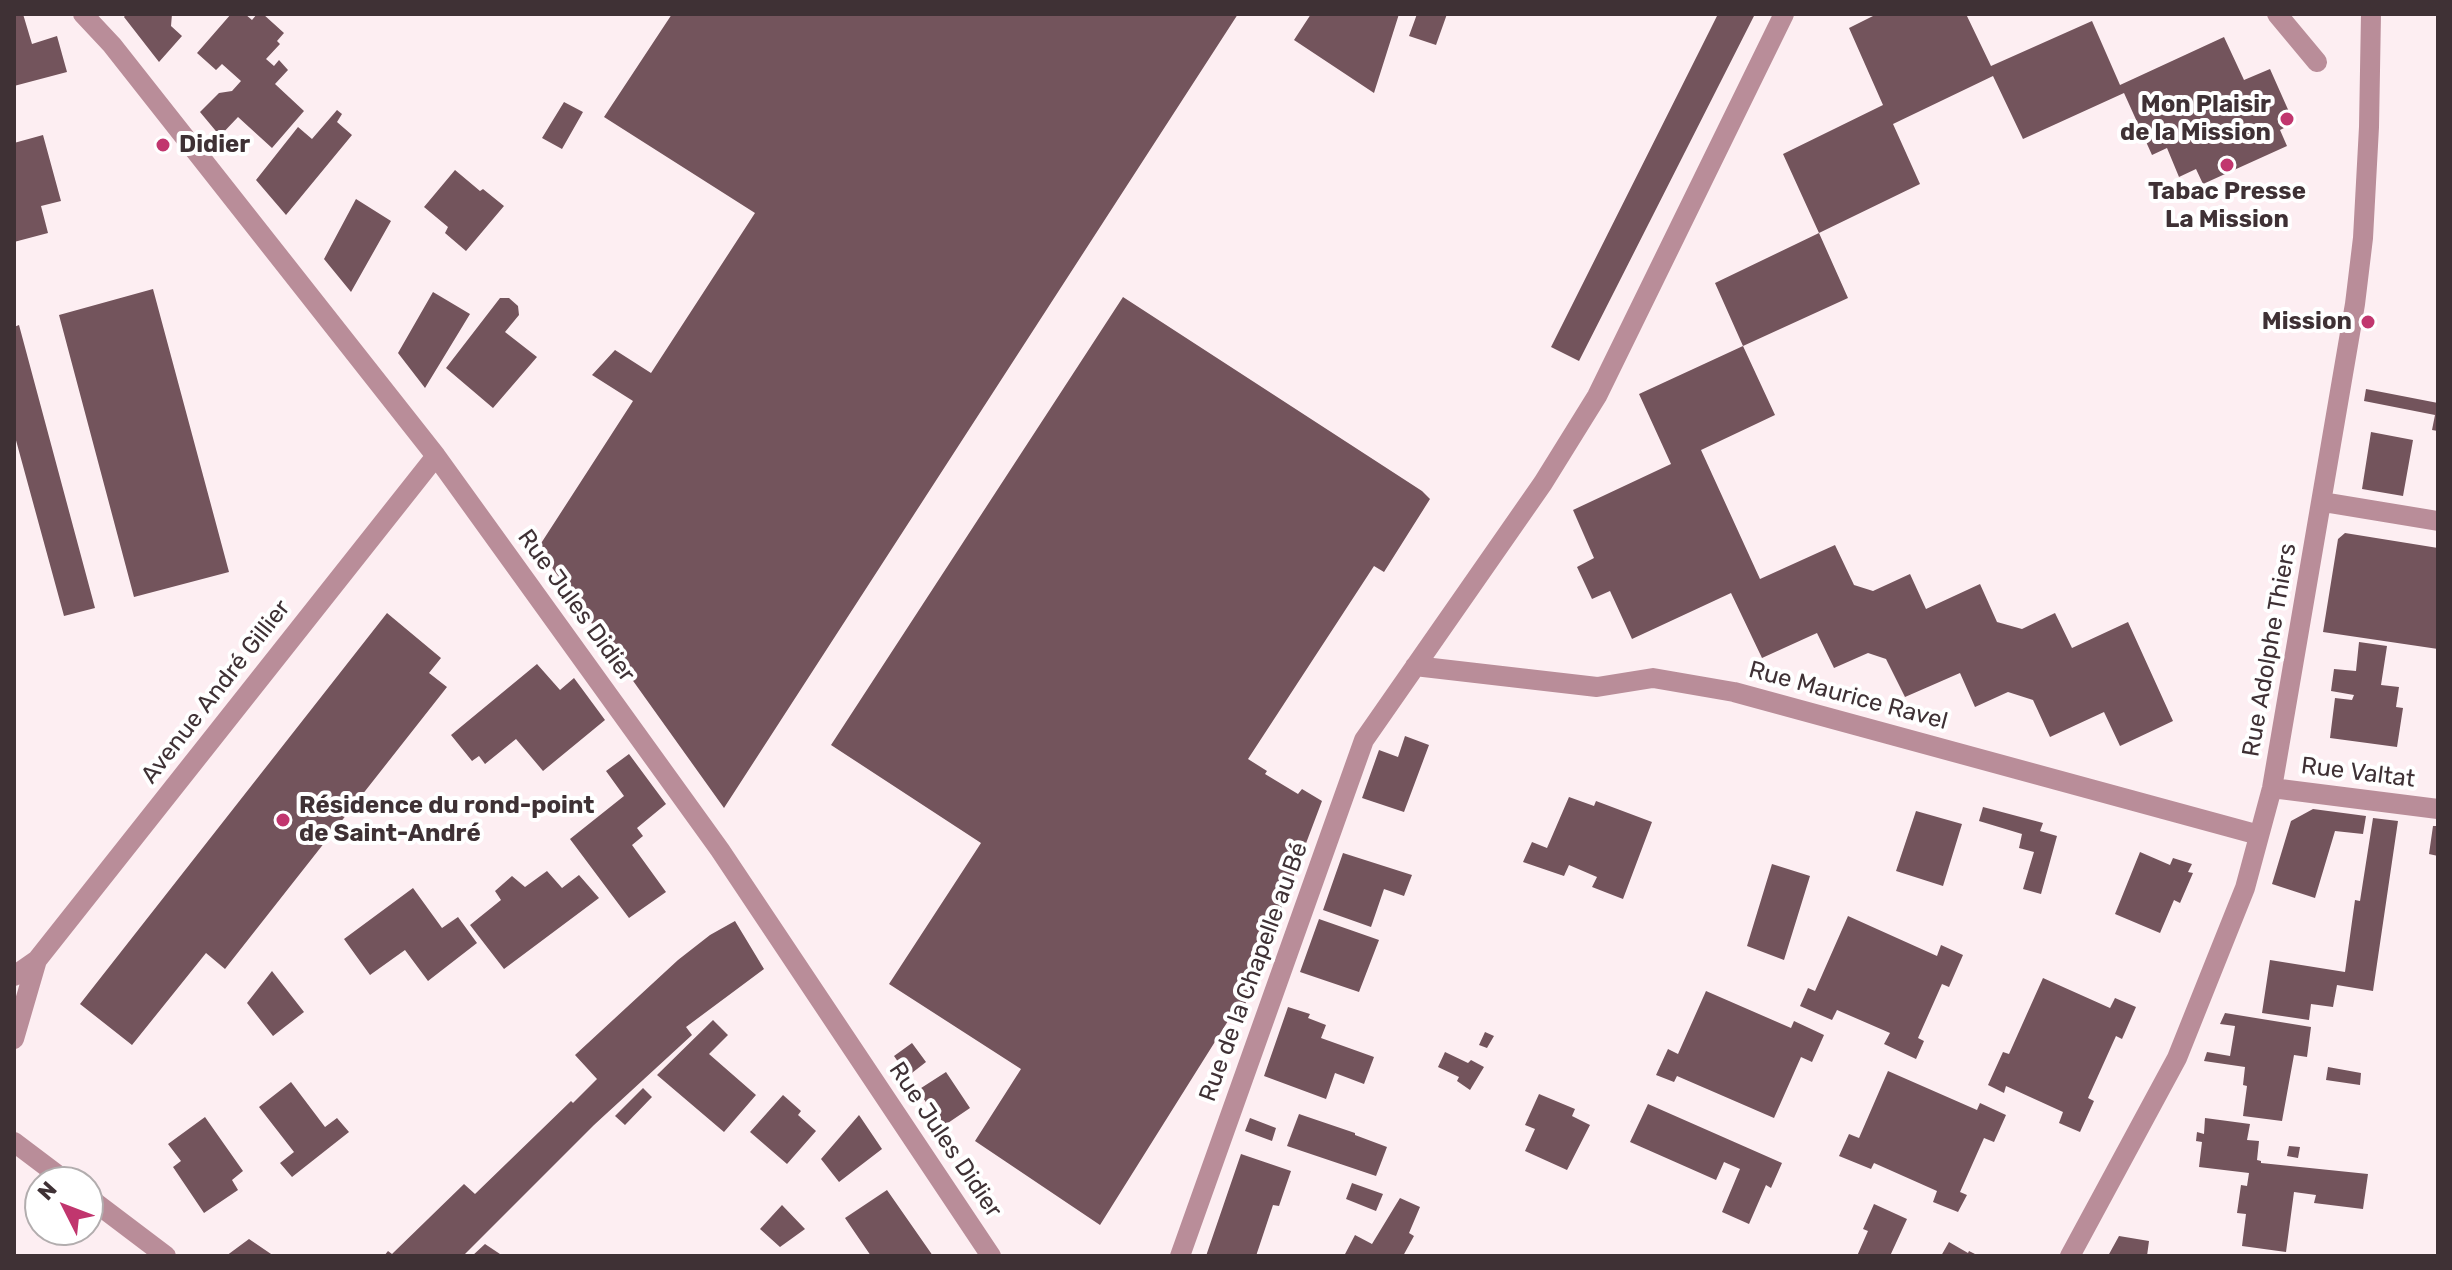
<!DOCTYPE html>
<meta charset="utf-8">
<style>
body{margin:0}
#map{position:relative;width:2452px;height:1270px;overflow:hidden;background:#fdeef2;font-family:Rubik,sans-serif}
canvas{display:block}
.frame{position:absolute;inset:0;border:16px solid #3f3135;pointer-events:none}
.north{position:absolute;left:24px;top:1166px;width:80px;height:80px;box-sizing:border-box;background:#fff;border:2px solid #b2adae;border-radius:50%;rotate:312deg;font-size:22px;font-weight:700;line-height:32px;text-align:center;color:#3f3135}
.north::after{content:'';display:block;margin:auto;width:28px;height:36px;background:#c1366e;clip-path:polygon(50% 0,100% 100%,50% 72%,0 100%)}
</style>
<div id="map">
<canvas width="2452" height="1270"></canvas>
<div class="frame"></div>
<div class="north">N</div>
</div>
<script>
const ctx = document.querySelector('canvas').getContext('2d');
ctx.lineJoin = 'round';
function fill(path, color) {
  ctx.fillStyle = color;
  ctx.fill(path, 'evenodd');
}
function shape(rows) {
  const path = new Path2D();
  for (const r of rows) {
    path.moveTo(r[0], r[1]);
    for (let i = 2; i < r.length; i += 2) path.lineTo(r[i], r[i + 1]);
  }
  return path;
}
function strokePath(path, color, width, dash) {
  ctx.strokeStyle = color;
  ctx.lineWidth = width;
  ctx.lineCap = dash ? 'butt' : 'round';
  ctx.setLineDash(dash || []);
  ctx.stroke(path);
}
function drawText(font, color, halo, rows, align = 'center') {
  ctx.font = font + ' Rubik,sans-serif';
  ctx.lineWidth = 8;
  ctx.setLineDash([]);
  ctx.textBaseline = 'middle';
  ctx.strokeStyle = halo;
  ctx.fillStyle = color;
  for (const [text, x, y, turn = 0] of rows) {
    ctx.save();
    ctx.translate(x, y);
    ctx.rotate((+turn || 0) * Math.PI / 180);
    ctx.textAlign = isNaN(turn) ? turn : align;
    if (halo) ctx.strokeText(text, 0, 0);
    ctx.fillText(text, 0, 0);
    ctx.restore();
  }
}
fill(shape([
 [14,14,23,14,32,44,57,36,67,72,14,86],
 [126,14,172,14,171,26,182,36,159,62,124,17],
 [231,14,245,14,252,20,257,14,263,14,284,33,277,41,280,44,266,59,274,66,279,60,288,70,275,84,304,111,272,148,238,117,220,136,200,112,219,93,232,91,241,81,222,64,216,70,197,53],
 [672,14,1238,14,724,808,538,548,633,401,592,375,615,350,651,373,755,213,604,117],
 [1311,14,1399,14,1374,93,1294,40],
 [1417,14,1447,14,1436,45,1409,36],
 [1718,14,1755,14,1579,361,1551,347],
 [1877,14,1966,14,1991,66,2092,21,2120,85,2224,37,2244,80,2270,69,2294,123,2280,130,2287,146,2203,184,2196,169,2179,177,2167,148,2152,155,2124,93,2023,139,1993,76,1893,124,1920,184,1819,233,1783,154,1883,105,1849,28],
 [564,102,583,112,562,149,542,138],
 [337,110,342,114,337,122,352,135,286,215,256,180,298,127,312,139],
 [43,135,61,201,41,206,48,233,14,242,14,143],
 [455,170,480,191,483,189,504,206,466,251,445,233,448,227,424,207],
 [356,199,391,221,351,292,324,259],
 [1819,233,1848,298,1743,346,1715,283],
 [153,289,229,572,134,597,59,315],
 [433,292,470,314,425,388,398,353],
 [1123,297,1422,491,1430,499,1384,572,1374,566,1248,759,1267,771,1265,774,1298,794,1302,789,1322,801,1240,1018,1233,1013,1100,1225,975,1141,1021,1069,889,984,981,843,831,745],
 [500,298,509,298,518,306,519,315,505,332,537,357,493,408,446,368],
 [19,325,95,608,64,616,14,433,14,327],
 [1743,346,1775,415,1701,450,1760,579,1835,545,1854,585,1873,591,1910,574,1926,609,1980,584,1997,622,2022,629,2055,613,2072,648,2128,622,2173,721,2120,746,2104,712,2050,737,2033,700,2008,692,1975,707,1960,673,1905,697,1886,659,1868,653,1834,668,1817,633,1762,658,1731,593,1632,639,1610,591,1592,599,1577,567,1594,558,1573,510,1671,464,1639,394],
 [2366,389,2438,403,2438,431,2432,430,2435,415,2364,401],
 [2371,432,2413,440,2403,496,2362,489],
 [2345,533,2438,548,2438,649,2323,632,2338,539],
 [387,613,441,658,429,673,447,687,225,969,206,953,132,1045,80,1004],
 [2359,642,2387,646,2381,685,2399,687,2396,707,2403,708,2397,747,2330,738,2335,698,2352,700,2354,695,2331,691,2334,669,2356,671],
 [537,664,560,690,574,678,605,720,543,771,516,739,485,764,479,756,472,761,451,735],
 [1405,736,1429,745,1404,812,1362,798,1379,750,1398,757],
 [629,754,666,804,637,828,643,836,632,845,666,892,629,918,570,839,624,796,606,771],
 [1569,797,1594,806,1596,801,1652,822,1623,899,1592,887,1597,877,1569,865,1564,876,1523,862,1532,842,1547,848],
 [1983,807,2043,823,2040,831,2057,836,2041,894,2023,889,2034,852,2019,848,2022,834,1979,821],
 [2313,809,2366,816,2363,834,2335,831,2315,898,2272,884,2291,821],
 [1916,811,1962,824,1943,886,1896,871],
 [2373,818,2398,821,2373,991,2337,985,2333,1007,2311,1004,2309,1020,2262,1013,2270,960,2345,972,2355,900,2360,901],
 [2433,826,2438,826,2438,856,2429,854],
 [2140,852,2170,865,2173,858,2192,864,2188,872,2193,873,2180,903,2174,900,2160,933,2115,914],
 [1343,853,1412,875,1404,896,1384,889,1371,927,1323,910],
 [1772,864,1810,876,1784,960,1747,946],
 [547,871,562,888,579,875,599,898,504,969,470,925,501,900,495,891,512,876,525,887],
 [413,888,442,928,458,917,477,943,428,981,405,950,370,975,344,939],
 [1848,916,1937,956,1941,945,1963,955,1949,987,1942,984,1918,1038,1924,1041,1916,1059,1884,1044,1890,1033,1837,1010,1832,1020,1800,1006,1808,988,1815,991],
 [1319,919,1379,940,1359,992,1300,972],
 [735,921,764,969,686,1027,692,1035,594,1125,463,1256,384,1256,388,1251,392,1254,464,1184,475,1194,571,1101,573,1103,597,1079,575,1055,678,960,710,935],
 [272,971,304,1012,273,1036,247,1003],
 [2043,978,2110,1008,2115,998,2136,1007,2122,1039,2116,1036,2088,1098,2094,1101,2080,1132,2059,1123,2063,1112,2006,1086,2004,1093,1988,1085,2003,1052,2009,1054],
 [1706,991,1791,1028,1794,1021,1824,1035,1812,1062,1801,1057,1774,1118,1677,1076,1674,1082,1656,1075,1668,1049,1678,1054],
 [1288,1007,1310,1014,1308,1018,1326,1025,1321,1038,1374,1057,1364,1084,1335,1073,1326,1099,1264,1076],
 [2225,1013,2311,1027,2307,1057,2294,1055,2282,1121,2243,1116,2247,1086,2243,1085,2245,1067,2204,1061,2207,1052,2230,1056,2235,1026,2220,1024],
 [713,1020,728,1035,709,1054,756,1095,724,1132,657,1075],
 [1485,1032,1494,1036,1487,1048,1479,1045],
 [912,1043,926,1062,908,1076,894,1056],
 [1445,1052,1468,1063,1471,1060,1484,1067,1470,1090,1457,1081,1459,1077,1438,1067],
 [2328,1067,2361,1073,2360,1085,2326,1080],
 [1888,1071,1977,1110,1980,1103,2006,1115,1994,1142,1984,1138,1960,1192,1967,1195,1958,1212,1933,1202,1937,1191,1874,1163,1871,1169,1839,1156,1849,1134,1859,1138],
 [946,1072,970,1108,942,1127,918,1090],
 [291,1082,325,1127,337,1118,349,1132,292,1177,280,1163,294,1152,259,1107],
 [643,1088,652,1097,625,1125,615,1116],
 [1539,1094,1575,1109,1572,1116,1590,1125,1567,1170,1525,1151,1535,1129,1525,1125],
 [783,1095,801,1111,798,1115,816,1131,787,1164,750,1132],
 [1648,1104,1782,1163,1771,1188,1766,1185,1749,1224,1722,1212,1740,1169,1724,1162,1716,1180,1630,1142],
 [1299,1114,1355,1133,1355,1135,1387,1147,1376,1176,1287,1146],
 [859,1115,882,1149,839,1182,821,1159],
 [205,1117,243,1171,232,1180,238,1190,204,1213,173,1167,181,1161,168,1144],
 [1250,1118,1276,1128,1272,1141,1245,1131],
 [2205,1118,2250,1124,2247,1140,2259,1141,2257,1160,2261,1161,2261,1163,2368,1174,2363,1209,2314,1203,2316,1195,2294,1192,2286,1252,2242,1246,2246,1214,2237,1213,2241,1185,2247,1186,2249,1173,2199,1167,2202,1142,2196,1141,2197,1132,2204,1134],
 [2289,1146,2300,1147,2298,1158,2287,1156],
 [1241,1154,1291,1171,1279,1206,1273,1205,1256,1256,1206,1256],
 [1352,1183,1383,1194,1376,1211,1346,1199],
 [887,1190,933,1256,871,1256,845,1218],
 [1400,1198,1420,1207,1409,1233,1414,1236,1403,1256,1344,1256,1355,1235,1372,1244],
 [1874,1204,1907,1219,1890,1256,1857,1256,1868,1231,1863,1229],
 [782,1205,805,1229,780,1247,760,1229],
 [2119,1236,2149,1241,2147,1256,2108,1256],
 [249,1239,274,1256,226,1256],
 [1949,1242,1968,1253,1969,1251,1979,1256,1941,1256],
 [485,1244,503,1256,472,1256]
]), '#73545c');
strokePath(shape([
 [83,14,112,45,436,456,720,850,991,1256],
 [2277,14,2317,62],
 [2323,502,2438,521],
 [1415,666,1597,687,1653,678,1734,692,2259,835],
 [2272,788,2438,809],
 [14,976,37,960,436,456],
 [14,1039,37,960],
 [14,1142,67,1182],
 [88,1197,166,1256],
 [1180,1256,1364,740,1543,483,1597,396,1784,14],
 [2070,1256,2177,1058,2245,888,2272,788,2355,304,2363,238,2369,127,2371,14]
]), '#b98d99', 20);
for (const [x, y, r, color] of [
 [2287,119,8,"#c1366e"],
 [163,145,8,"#c1366e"],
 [2227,165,8,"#c1366e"],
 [2368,322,8,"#c1366e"],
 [283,820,8,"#c1366e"]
]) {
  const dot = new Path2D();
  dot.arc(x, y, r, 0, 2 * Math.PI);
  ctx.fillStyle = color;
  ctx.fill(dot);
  strokePath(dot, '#fff', 3);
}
drawText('bold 24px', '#3f3135', '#fff', [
 ["Mon Plaisir",2271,105],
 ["de la Mission",2271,133],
 ["Didier",179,145,"left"],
 ["Tabac Presse",2227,192,"center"],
 ["La Mission",2227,220,"center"],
 ["Mission",2352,322],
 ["Résidence du rond-point",299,806,"left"],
 ["de Saint-André",299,834,"left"]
], 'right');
drawText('24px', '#3f3135', '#fff', [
 ["Rue Jules Didier",576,606,54],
 ["Rue Adolphe Thiers",2270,650,-80],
 ["Avenue André Gillier",216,692,-52],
 ["Rue Maurice Ravel",1848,696,15],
 ["Rue Valtat",2358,773,7],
 ["Rue de la Chapelle au Bé",1254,972,-70],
 ["Rue Jules Didier",945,1140,56]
]);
</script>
